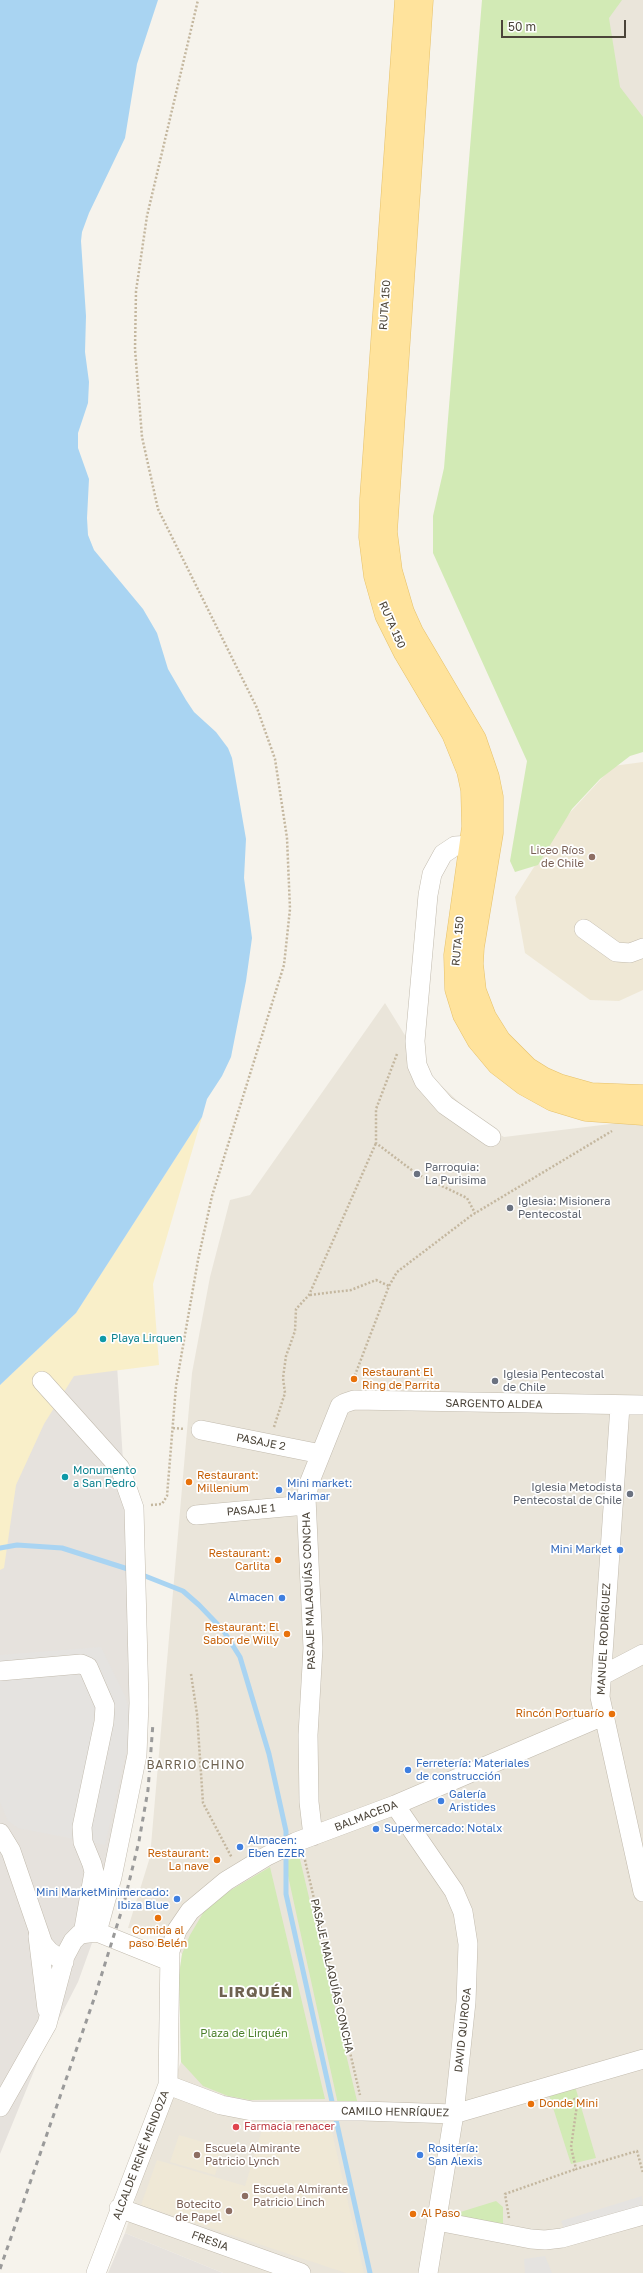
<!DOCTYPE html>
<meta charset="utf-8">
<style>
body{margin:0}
#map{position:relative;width:643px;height:2273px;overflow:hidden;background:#f6f3ec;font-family:"Golos Text",sans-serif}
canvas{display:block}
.scale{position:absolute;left:501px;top:20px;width:125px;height:18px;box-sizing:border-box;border:2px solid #4b4439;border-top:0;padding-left:5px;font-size:12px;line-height:14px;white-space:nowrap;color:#4b4439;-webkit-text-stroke:3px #fff;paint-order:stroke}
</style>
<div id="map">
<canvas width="643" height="2273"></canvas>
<div class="scale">50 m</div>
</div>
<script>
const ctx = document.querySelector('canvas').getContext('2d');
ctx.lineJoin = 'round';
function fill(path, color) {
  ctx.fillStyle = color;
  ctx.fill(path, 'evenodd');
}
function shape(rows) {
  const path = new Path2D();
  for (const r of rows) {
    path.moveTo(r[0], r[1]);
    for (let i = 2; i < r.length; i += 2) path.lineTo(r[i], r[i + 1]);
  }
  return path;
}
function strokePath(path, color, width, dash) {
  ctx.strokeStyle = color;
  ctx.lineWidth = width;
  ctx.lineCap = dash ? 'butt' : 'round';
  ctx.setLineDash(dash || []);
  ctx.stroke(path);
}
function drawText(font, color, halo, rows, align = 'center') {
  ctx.font = font + ' "Golos Text",sans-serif';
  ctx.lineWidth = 3.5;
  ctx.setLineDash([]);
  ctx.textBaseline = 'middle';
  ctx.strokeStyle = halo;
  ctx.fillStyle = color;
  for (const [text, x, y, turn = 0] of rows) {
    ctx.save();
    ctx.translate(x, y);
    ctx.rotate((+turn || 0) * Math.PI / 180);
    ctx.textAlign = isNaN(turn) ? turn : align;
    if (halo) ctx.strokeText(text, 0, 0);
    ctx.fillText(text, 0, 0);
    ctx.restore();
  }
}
fill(shape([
 [592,0,643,0,643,136,611,100],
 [385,1003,429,1074,483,1125,504,1137,643,1120,643,2273,223,2273,125,2233,166,2098,181,2062,179,1975,182,1954,153,1931,128,1928,150,1857,192,1373,210,1277,230,1200,250,1195]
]), '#eae5da');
fill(shape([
 [202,1117,115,1333,140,1733,92,1943,78,1982,41,2054,0,2154,0,1385,76,1313],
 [125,2233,223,2273,108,2273]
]), '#e6e2dd');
fill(shape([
 [643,762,643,990,619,1001,590,1000,525,953,515,897,565,818,613,766],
 [329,2119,364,2273,346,2273,141,2205,157,2160,245,2186,264,2123],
 [179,2135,223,2148,215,2175,170,2162]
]), '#efe8d6');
fill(shape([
 [482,0,622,0,609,18,620,87,643,117,643,752,630,756,600,779,572,809,538,865,515,872,510,861,527,761,433,553,433,516,444,468],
 [299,1855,358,2105,338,2104,285,1862],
 [270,1867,325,2099,250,2100,228,2096,203,2086,181,2062,179,1975,182,1954,190,1935,209,1903],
 [575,2086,596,2158,571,2164,548,2092],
 [496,2201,503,2207,503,2226,441,2218]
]), '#d2eab5');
fill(shape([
 [202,1117,153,1284,159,1365,74,1376,44,1424,16,1485,4,1568,0,1570,0,1385,76,1313]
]), '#f9efc9');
fill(shape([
 [101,1647,125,1696,130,1712,128,1743,105,1845,18,1828,8,1821,0,1802,0,1655],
 [642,2196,643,2212,566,2234,561,2221],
 [545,2256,552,2273,525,2273,524,2259]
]), '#e5e3e0');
fill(shape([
 [0,0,158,0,137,64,125,138,89,213,82,232,81,241,86,316,85,352,89,382,88,403,78,433,78,448,89,479,87,518,88,535,94,550,143,609,157,633,168,669,186,700,194,712,216,732,228,748,232,758,246,839,244,878,252,938,246,981,231,1057,222,1076,207,1099,202,1117,76,1313,0,1385]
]), '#a9d4f2');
strokePath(shape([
 [0,1548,17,1545,62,1548,131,1570],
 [140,1574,183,1591,199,1605,223,1630,240,1657,269,1754,286,1831,286,1843],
 [286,1851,286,1894,370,2273]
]), '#a9d4f2', 5);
const minor = shape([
 [471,845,455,846,443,854,432,874,428,895,415,1041,417,1065,424,1081,445,1105,491,1137],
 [584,929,616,952,630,953,643,948],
 [42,1381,120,1468,134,1508,139,1703,137,1755,112,1877,97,1932],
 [620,1406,600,1697,643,1892],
 [201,1430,321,1454],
 [196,1515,306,1505],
 [0,1671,81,1664,88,1667,105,1706,104,1722,82,1827,83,1842,92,1864,94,1872,83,1934],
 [601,1676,643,1654],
 [395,1805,454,1891,463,1912,468,1944,466,2002,454,2114,428,2273],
 [0,1833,11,1851,43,1944,49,1951,64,1962],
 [313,1836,309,1802,308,1735,313,1648,306,1498,310,1481,340,1406,345,1403,354,1400,643,1405],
 [38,1936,47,2009],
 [168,2085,221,2105,252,2111,363,2111,454,2114,643,2059],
 [0,2107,47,2024,65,1956,73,1941,80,1934,97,1932,169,1961],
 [119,2208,301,2273],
 [437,2221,531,2239,545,2240,562,2238,643,2215],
 [96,2273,168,2085,170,1951,177,1930,190,1911,226,1881,267,1856,296,1842,395,1805,603,1716]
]);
const major = shape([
 [406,0,371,499,370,537,375,576,386,615,405,653,453,734,468,771,472,790,473,827,455,955,456,989,464,1015,478,1040,498,1064,524,1084,553,1100,586,1110,643,1114],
 [422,0,386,532,391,571,403,612,412,632,475,739,488,777,492,797,492,833,473,947,472,964,475,991,485,1017,500,1041,527,1068,543,1078,559,1085,591,1094,643,1096]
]);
strokePath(minor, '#c2bbae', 20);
strokePath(major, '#e6c16a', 23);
strokePath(shape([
 [397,1054,376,1109,376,1143,417,1174,467,1198,475,1213],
 [310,1295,351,1290,376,1280,389,1286],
 [352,1383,389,1286,397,1272,472,1215,612,1131],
 [274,1427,285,1393,283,1378,286,1356,295,1331,296,1309,309,1295,376,1143],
 [173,1428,185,1429],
 [151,1505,162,1504,167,1496,176,1386,198,1260,212,1196,284,965,290,909,287,838,275,759,257,708,158,509,142,437,135,349,136,291,147,216,198,0],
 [191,1674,197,1714,203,1803,232,1858],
 [304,1856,360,2095],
 [574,2098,577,2105,571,2147,576,2169,637,2151,643,2173],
 [509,2218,505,2194,576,2169]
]), '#c4b79f', 2.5, [2, 2]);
strokePath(minor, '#fff', 19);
strokePath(major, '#ffe39c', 22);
strokePath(shape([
 [0,2269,94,1999,124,1903,139,1841,148,1790,153,1723]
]), '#9a9a9a', 3, [5, 5]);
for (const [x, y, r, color] of [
 [592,857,4,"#8d6e63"],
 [417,1174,4,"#6b7280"],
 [510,1208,4,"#6b7280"],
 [103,1339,4,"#0f9aa8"],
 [354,1379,4,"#e8710a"],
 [495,1381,4,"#6b7280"],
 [65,1477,4,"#0f9aa8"],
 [189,1482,4,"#e8710a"],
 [279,1490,4,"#3f7fe0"],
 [630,1494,4,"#6b7280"],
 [620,1550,4,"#3f7fe0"],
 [278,1560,4,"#e8710a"],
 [282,1598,4,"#3f7fe0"],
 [287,1634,4,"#e8710a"],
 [612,1714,4,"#e8710a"],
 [408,1770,4,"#3f7fe0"],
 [441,1801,4,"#3f7fe0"],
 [376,1829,4,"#3f7fe0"],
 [240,1847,4,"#3f7fe0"],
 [217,1860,4,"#e8710a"],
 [177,1899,4,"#3f7fe0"],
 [158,1918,4,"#e8710a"],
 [531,2104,4,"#e8710a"],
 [236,2127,4,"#e0444e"],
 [197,2155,4,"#8d6e63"],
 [420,2155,4,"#3f7fe0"],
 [245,2196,4,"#8d6e63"],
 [229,2211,4,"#8d6e63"],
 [413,2214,4,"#e8710a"]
]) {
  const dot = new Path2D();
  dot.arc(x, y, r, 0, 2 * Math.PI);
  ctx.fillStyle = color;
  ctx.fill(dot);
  strokePath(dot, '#fff', 1.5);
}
drawText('11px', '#4b4439', '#fff', [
 ["RUTA 150",385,305,-86],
 ["RUTA 150",392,625,66],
 ["RUTA 150",458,941,-85],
 ["SARGENTO ALDEA",494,1404,1],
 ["PASAJE 2",261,1442,11],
 ["PASAJE 1",251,1510,-5],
 ["PASAJE MALAQUÍAS CONCHA",309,1591,-92],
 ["MANUEL RODRÍGUEZ",604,1639,-87],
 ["BALMACEDA",366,1816,-21],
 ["PASAJE MALAQUÍAS CONCHA",332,1976,77],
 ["DAVID QUIROGA",463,2030,-84],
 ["CAMILO HENRÍQUEZ",395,2112,1],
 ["ALCALDE RENÉ MENDOZA",141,2155,-69],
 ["FRESIA",210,2241,20]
]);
drawText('11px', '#785e54', '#fff', [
 ["Liceo Ríos",584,851],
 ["de Chile",584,864],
 ["Escuela Almirante",205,2149,"left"],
 ["Patricio Lynch",205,2162,"left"],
 ["Escuela Almirante",253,2190,"left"],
 ["Patricio Linch",253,2203,"left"],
 ["Botecito",221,2205],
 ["de Papel",221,2218]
], 'right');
drawText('11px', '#5b616d', '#fff', [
 ["Parroquia:",425,1168],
 ["La Purisima",425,1181],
 ["Iglesia: Misionera",518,1202],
 ["Pentecostal",518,1215],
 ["Iglesia Pentecostal",503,1375],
 ["de Chile",503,1388],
 ["Iglesia Metodista",622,1488,"right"],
 ["Pentecostal de Chile",622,1501,"right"]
], 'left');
drawText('11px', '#0d838f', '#fff', [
 ["Playa Lirquen",111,1339],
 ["Monumento",73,1471],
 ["a San Pedro",73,1484]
], 'left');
drawText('11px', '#c56008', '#fff', [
 ["Restaurant El",362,1373],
 ["Ring de Parrita",362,1386],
 ["Restaurant:",197,1476],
 ["Millenium",197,1489],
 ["Restaurant:",270,1554,"right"],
 ["Carlita",270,1567,"right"],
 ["Restaurant: El",279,1628,"right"],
 ["Sabor de Willy",279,1641,"right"],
 ["Rincón Portuarío",604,1714,"right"],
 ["Restaurant:",209,1854,"right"],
 ["La nave",209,1867,"right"],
 ["Comida al",158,1931,"center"],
 ["paso Belén",158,1944,"center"],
 ["Donde Mini",539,2104],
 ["Al Paso",421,2214]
], 'left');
drawText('11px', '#366cbe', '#fff', [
 ["Mini market:",287,1484],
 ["Marimar",287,1497],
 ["Mini Market",612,1550,"right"],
 ["Almacen",274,1598,"right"],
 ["Ferretería: Materiales",416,1764],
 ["de construcción",416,1777],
 ["Galería",449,1795],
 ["Aristides",449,1808],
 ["Supermercado: Notalx",384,1829],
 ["Almacen:",248,1841],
 ["Eben EZER",248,1854],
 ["Mini MarketMinimercado:",169,1893,"right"],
 ["Ibiza Blue",169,1906,"right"],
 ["Rositería:",428,2149],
 ["San Alexis",428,2162]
], 'left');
drawText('11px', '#4a7f2a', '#fff', [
 ["Plaza de Lirquén",244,2034]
]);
drawText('11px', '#be3a42', '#fff', [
 ["Farmacia renacer",244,2127]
], 'left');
ctx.letterSpacing = '1px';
drawText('12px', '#6e6250', '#fff', [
 ["BARRIO CHINO",196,1765]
]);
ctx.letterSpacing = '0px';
ctx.letterSpacing = '1px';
drawText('bold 15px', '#6e6250', '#fff', [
 ["LIRQUÉN",256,1992]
]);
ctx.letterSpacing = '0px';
</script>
